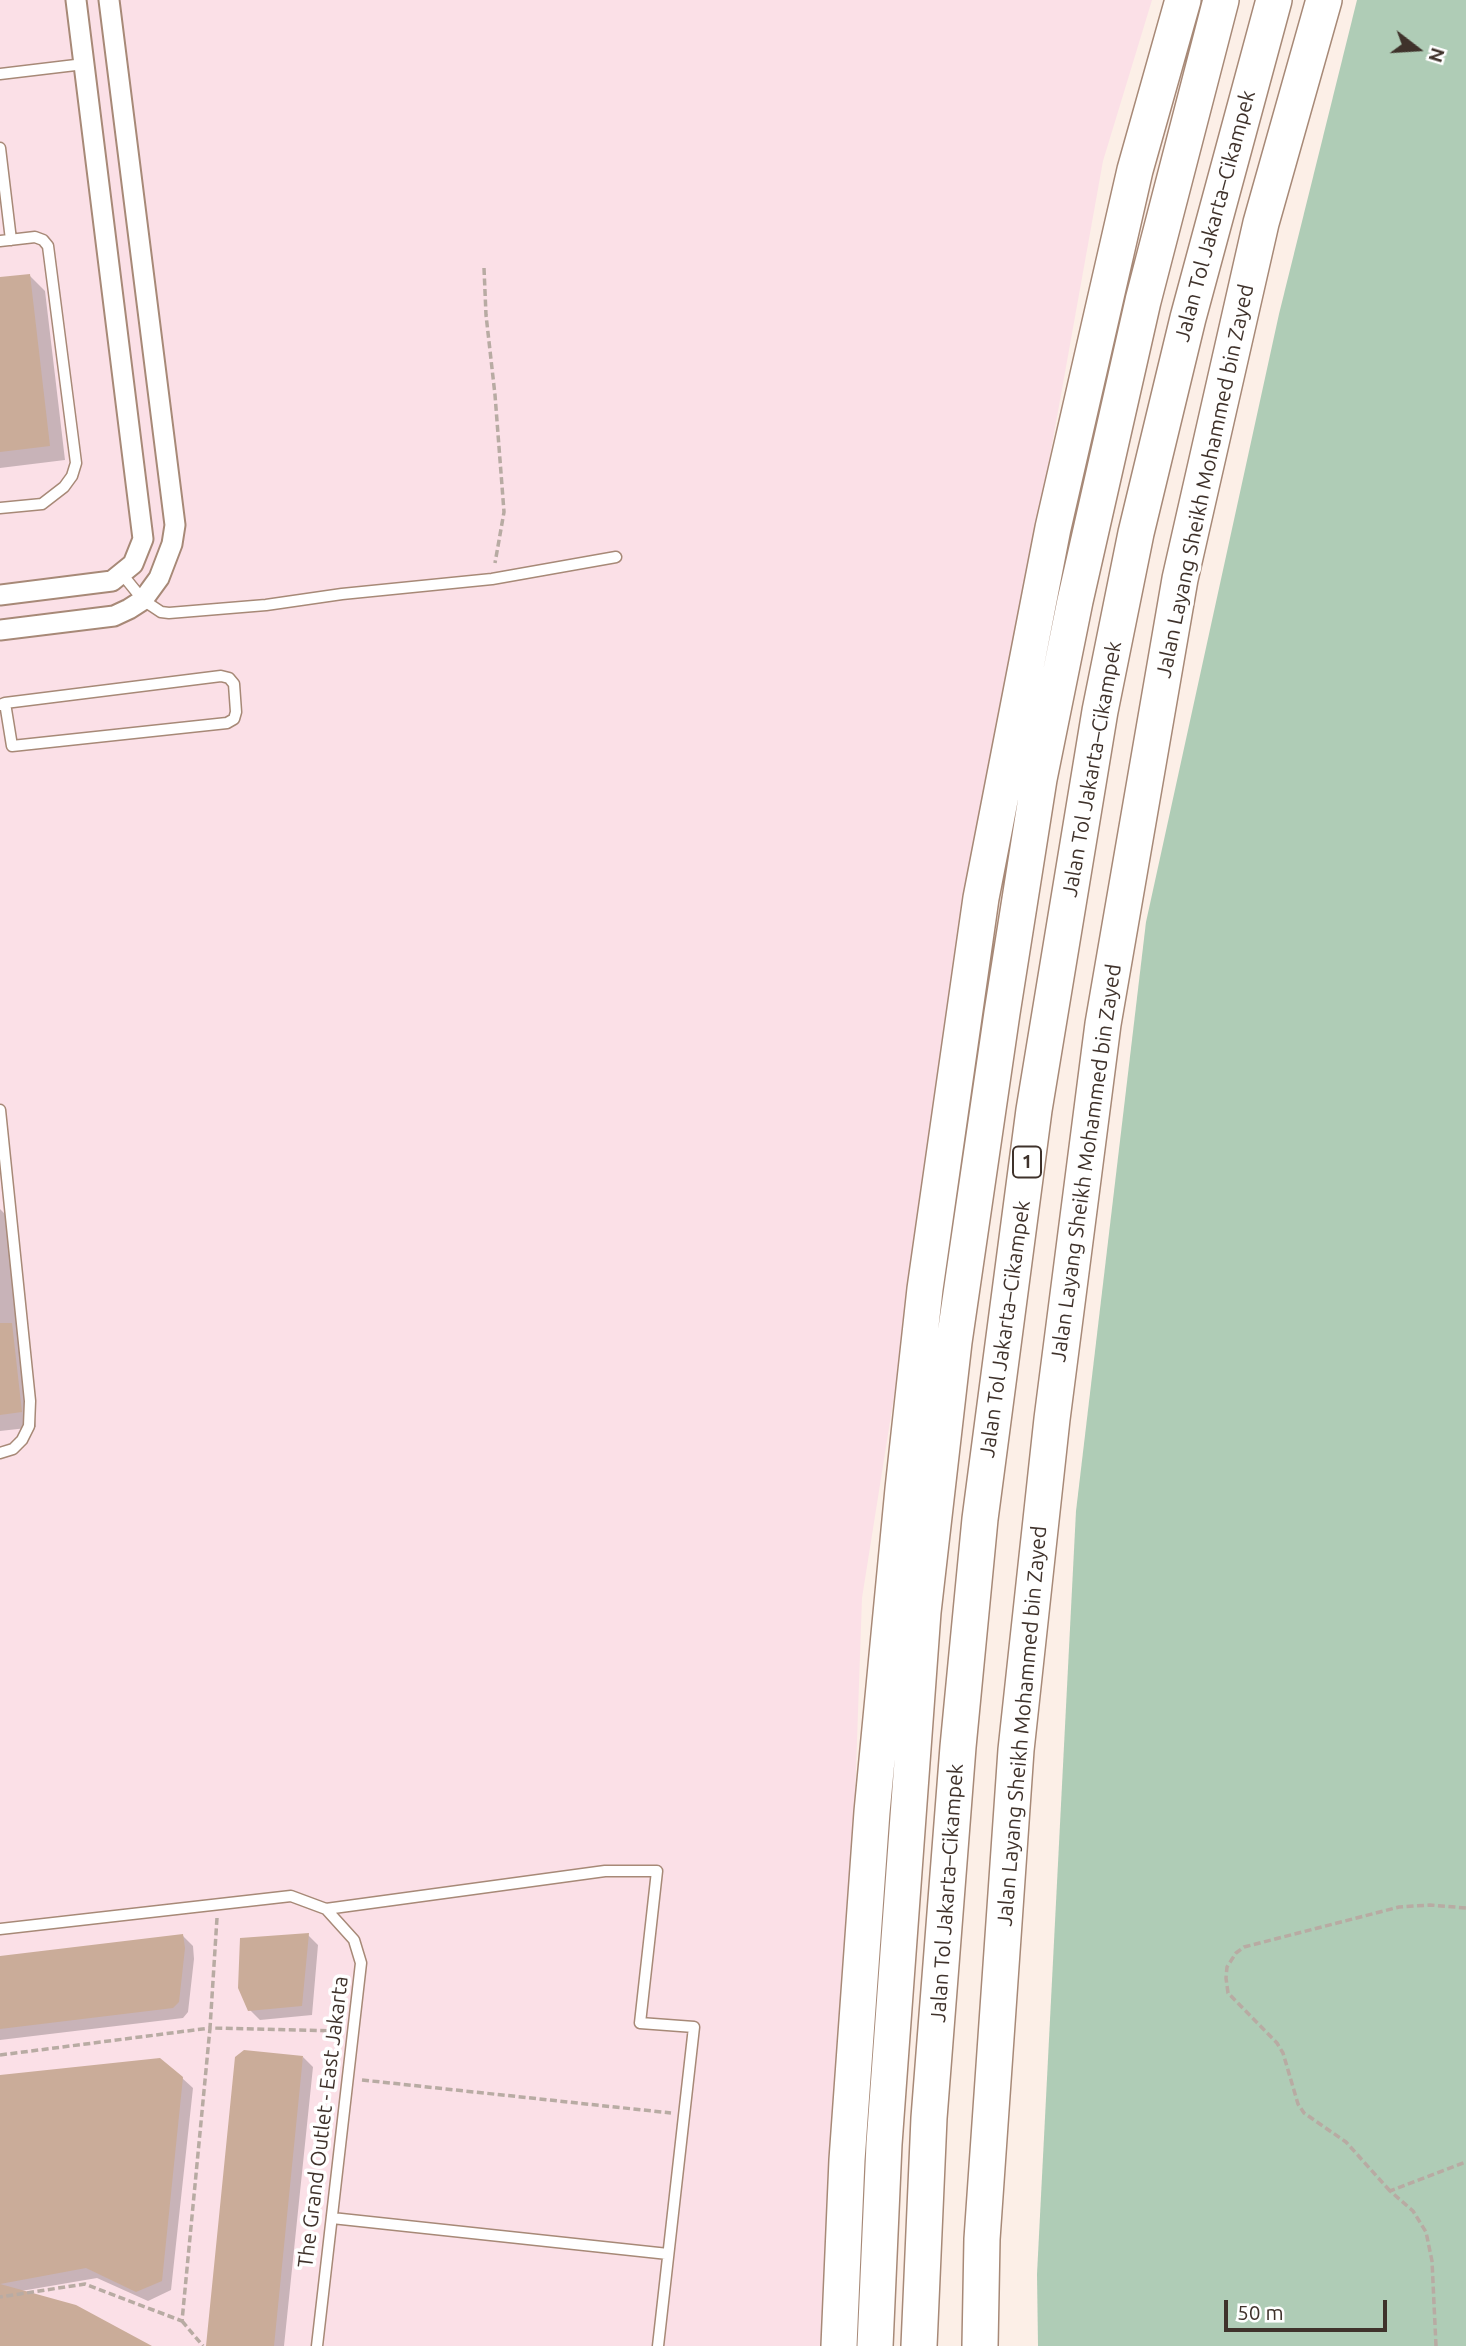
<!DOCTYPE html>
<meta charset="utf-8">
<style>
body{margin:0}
#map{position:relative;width:1466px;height:2346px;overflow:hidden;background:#fcefe7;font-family:Ubuntu,sans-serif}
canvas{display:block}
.north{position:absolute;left:1382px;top:14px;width:70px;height:70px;-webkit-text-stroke:5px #fff;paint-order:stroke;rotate:107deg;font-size:19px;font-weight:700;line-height:28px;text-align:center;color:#3f322b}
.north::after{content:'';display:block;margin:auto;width:24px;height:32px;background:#3f322b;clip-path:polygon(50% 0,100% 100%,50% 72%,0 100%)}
.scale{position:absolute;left:1224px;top:2300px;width:163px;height:32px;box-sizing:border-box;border:4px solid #3f322b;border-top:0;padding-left:9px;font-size:21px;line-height:24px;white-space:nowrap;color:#3f322b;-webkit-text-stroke:5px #fff;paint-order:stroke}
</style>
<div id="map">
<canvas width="1466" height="2346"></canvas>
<div class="north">N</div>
<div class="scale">50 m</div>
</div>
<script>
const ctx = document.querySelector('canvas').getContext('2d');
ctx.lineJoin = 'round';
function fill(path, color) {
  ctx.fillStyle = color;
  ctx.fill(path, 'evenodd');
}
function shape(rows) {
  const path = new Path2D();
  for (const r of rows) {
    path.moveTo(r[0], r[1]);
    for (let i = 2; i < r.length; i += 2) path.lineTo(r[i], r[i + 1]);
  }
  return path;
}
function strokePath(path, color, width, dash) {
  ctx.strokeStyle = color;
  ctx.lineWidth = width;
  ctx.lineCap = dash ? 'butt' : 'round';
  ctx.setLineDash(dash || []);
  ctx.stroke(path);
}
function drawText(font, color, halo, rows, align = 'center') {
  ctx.font = font + ' Ubuntu,sans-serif';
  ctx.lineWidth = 7;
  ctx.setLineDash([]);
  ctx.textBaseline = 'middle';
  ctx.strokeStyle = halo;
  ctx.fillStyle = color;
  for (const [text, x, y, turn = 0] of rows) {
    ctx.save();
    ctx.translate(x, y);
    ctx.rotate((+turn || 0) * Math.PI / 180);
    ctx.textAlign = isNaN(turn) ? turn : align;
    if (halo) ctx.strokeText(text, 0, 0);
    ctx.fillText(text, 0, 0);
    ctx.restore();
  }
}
fill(shape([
 [0,0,1152,0,1103,161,993,773,862,1598,846,2056,845,2346,0,2346]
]), '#fbe0e7');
fill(shape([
 [1357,0,1466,0,1466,2346,1038,2346,1037,2274,1076,1511,1146,922,1279,314]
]), '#afccb6');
fill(shape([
 [29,275,45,291,65,460,0,468,0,279],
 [0,1209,13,1222,36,1427,0,1431],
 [308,1935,318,1945,312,2015,260,2020,250,2010],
 [183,1936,193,1946,194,1959,188,2012,183,2018,0,2040,0,1958],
 [303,2057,313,2067,284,2346,208,2346],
 [0,2077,182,2078,193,2088,171,2290,148,2301,97,2278,21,2291,148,2346,0,2346]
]), '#0003');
fill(shape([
 [30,274,50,446,0,452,0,277],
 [0,1323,12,1323,22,1412,0,1415],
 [309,1933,302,2006,248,2011,238,1988,240,1938],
 [183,1934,185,1948,179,2002,173,2008,0,2029,0,1956],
 [244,2050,303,2056,274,2346,206,2346,235,2057],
 [160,2058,183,2077,162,2281,136,2292,86,2268,0,2284,76,2305,152,2346,0,2346,0,2075]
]), '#caac99');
const lane = shape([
 [0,74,84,64],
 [0,148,11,240],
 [0,241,35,237,43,240,48,246,76,463,72,476,64,487,42,504,0,508],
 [122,574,143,600,161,612,169,613,266,605,342,594,492,579,616,557],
 [0,705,5,703,221,676,229,678,234,684,236,712,234,719,227,723,12,746,5,703],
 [0,1110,30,1401,29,1426,22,1440,13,1449,0,1453],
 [326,1909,605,1871,657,1871,640,2023,694,2027,658,2346],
 [0,1929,291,1896,326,1909,354,1940,361,1963,317,2346],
 [332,2218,668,2254]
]);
const street = shape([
 [0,595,112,581,133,564,143,539,76,0],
 [0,630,114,616,129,609,143,600,159,578,172,544,175,525,109,0]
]);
const highway = shape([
 [839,2346,847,2160,872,1812,903,1489,925,1289,981,898,1053,528,1135,170,1183,0],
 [875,2346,884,2144,923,1612,954,1342,1002,1013,1039,779,1075,601,1143,301,1221,0],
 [919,2346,929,2118,958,1747,980,1519,1034,1110,1100,711,1136,533,1188,318,1274,0],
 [980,2346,982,2239,1016,1750,1052,1419,1103,1024,1180,579,1261,223,1324,0]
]);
strokePath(lane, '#a78977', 13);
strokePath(street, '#a78977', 23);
strokePath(highway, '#a78977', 38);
strokePath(shape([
 [484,268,486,315,495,395,504,512,495,563],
 [217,1918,210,2028,337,2031],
 [0,2055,210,2028,182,2321,85,2284,0,2297],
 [362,2080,671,2113],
 [1390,2191,1346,2142,1304,2113,1298,2104,1283,2053,1277,2043,1228,1993,1226,1978,1227,1967,1236,1953,1244,1947,1399,1907,1430,1905,1466,1908],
 [182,2321,203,2346],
 [1436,2346,1432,2261,1426,2232,1413,2211,1390,2191,1466,2162]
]), '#b8aba3', 3.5, [7, 3.5]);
strokePath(lane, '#fff', 10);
strokePath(street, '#fff', 19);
strokePath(highway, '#fff', 35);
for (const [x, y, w] of [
 [1027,1162,28]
]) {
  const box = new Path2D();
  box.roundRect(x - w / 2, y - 15.5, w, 31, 5);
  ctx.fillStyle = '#fff';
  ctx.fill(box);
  strokePath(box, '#3f322b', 2);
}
drawText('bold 19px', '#3f322b', null, [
 ["1",1027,1162]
]);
drawText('21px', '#3f322b', '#fff', [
 ["Jalan Tol Jakarta–Cikampek",1215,216,-75],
 ["Jalan Layang Sheikh Mohammed bin Zayed",1205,481,-78],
 ["Jalan Tol Jakarta–Cikampek",1092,769,-80],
 ["Jalan Layang Sheikh Mohammed bin Zayed",1086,1163,-82],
 ["Jalan Tol Jakarta–Cikampek",1005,1329,-82],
 ["Jalan Layang Sheikh Mohammed bin Zayed",1022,1726,-85],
 ["Jalan Tol Jakarta–Cikampek",947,1893,-86],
 ["The Grand Outlet - East Jakarta",323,2122,-83]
]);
</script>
